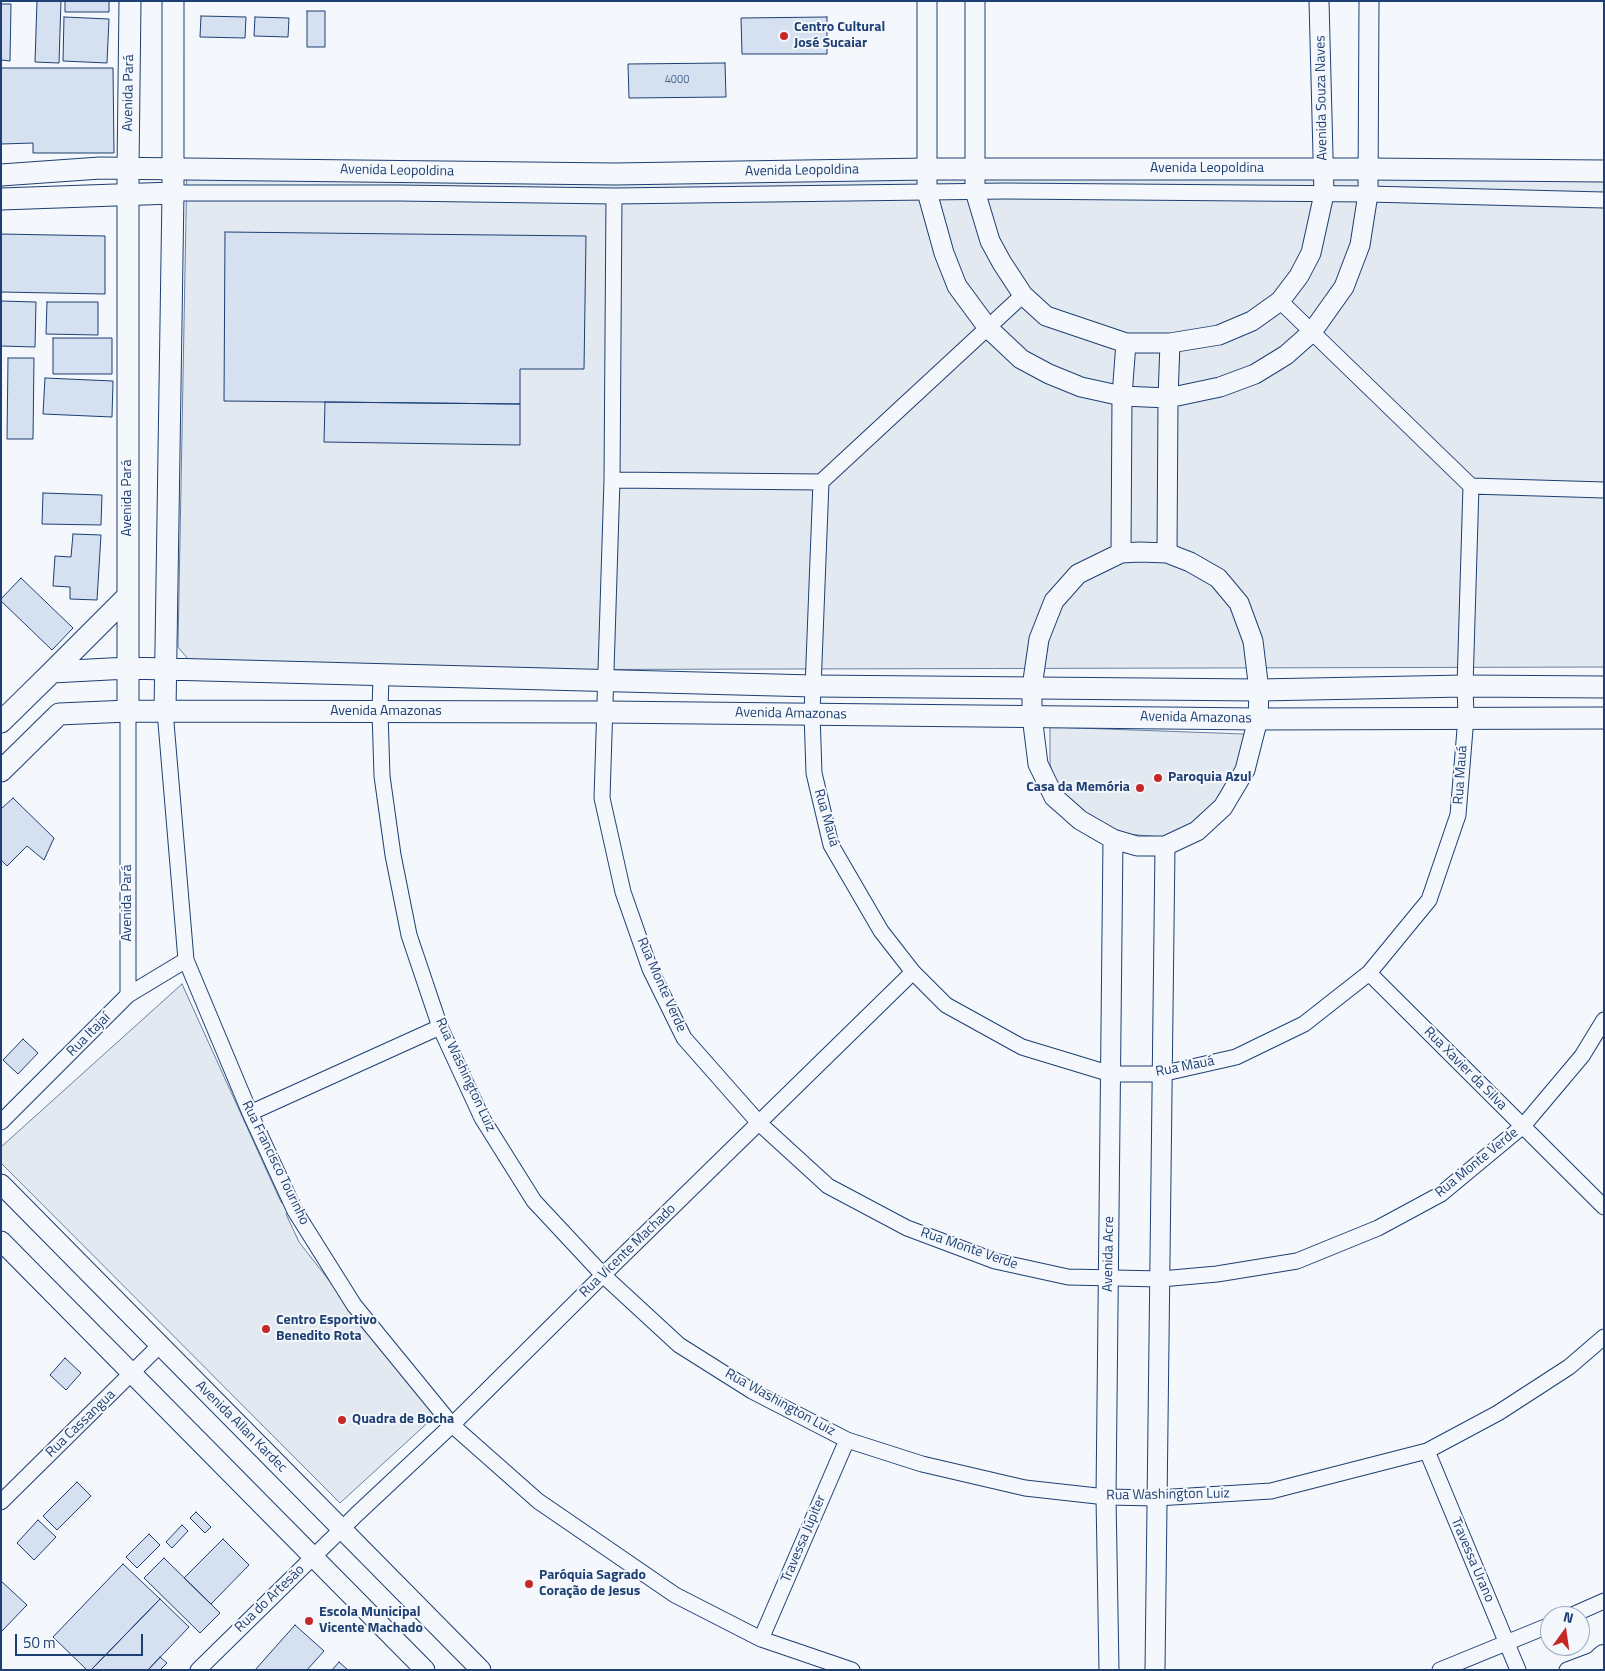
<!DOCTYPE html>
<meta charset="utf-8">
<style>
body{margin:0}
#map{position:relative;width:1605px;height:1671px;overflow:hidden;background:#f4f7fb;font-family:"Titillium Web",sans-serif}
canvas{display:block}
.frame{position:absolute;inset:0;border:2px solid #1d3f73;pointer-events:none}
.north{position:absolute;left:1540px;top:1606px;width:50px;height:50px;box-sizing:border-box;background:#f4f7fb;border:1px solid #9eadc5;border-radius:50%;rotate:14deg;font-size:14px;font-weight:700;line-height:20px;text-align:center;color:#1d3f73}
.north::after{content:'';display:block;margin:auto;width:18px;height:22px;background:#c62828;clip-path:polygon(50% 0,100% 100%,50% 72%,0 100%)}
.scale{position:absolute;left:15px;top:1634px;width:128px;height:22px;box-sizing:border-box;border:2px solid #1d3f73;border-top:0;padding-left:6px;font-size:15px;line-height:18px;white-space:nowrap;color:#1d3f73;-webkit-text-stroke:4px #f4f7fb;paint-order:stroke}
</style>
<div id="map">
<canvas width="1605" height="1671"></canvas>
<div class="frame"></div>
<div class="north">N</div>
<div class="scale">50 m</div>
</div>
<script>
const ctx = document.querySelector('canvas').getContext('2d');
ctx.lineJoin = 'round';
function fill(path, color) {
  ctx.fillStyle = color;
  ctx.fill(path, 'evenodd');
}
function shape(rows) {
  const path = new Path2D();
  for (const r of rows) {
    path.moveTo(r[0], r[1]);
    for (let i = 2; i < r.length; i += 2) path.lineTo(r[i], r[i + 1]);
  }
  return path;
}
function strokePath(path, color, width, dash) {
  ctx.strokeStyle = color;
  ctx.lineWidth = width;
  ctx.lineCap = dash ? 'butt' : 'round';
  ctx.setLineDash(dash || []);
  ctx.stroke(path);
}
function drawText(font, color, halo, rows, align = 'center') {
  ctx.font = font + ' "Titillium Web",sans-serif';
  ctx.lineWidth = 4;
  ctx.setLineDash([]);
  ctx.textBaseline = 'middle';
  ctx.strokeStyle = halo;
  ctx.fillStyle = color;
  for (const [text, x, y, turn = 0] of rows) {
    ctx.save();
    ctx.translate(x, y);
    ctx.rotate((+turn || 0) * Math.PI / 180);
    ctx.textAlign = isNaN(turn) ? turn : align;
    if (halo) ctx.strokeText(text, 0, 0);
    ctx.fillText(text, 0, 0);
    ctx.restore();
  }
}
const green = shape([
 [187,163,1604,171,1604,667,381,670,188,659,178,647,187,163],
 [1050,727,1244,734,1239,762,1218,800,1194,824,1162,837,1114,833,1081,814,1059,793,1050,764,1050,727],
 [182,984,281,1202,289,1210,286,1214,299,1242,435,1416,340,1503,1,1163,1,1147,182,984]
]);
fill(green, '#e3e9f0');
strokePath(green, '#687fa3', 1);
const building = shape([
 [37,1,61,1,59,63,35,62,37,1],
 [65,1,109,1,109,12,65,12,65,1],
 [1,4,11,4,10,61,1,60,1,4],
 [307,11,325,11,325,47,307,47,307,11],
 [201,16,246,17,245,38,200,37,201,16],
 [64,17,109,19,107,63,63,61,64,17],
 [255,17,289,18,288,37,254,36,255,17],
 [827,17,827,54,742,54,741,18,827,17],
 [725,63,726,97,629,98,628,64,725,63],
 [1,68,113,68,114,153,33,153,33,143,1,144,1,68],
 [225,232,586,236,584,369,520,369,520,404,224,401,225,232],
 [1,234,105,236,105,294,1,292,1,234],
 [1,301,36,302,35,347,1,346,1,301],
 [47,302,98,302,98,335,46,334,47,302],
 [53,338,112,338,112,374,53,374,53,338],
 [8,358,34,358,33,439,7,439,8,358],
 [45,378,113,381,112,417,43,414,45,378],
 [325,402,520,404,520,445,324,442,325,402],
 [43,493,102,495,101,525,42,524,43,493],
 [73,534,101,535,97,600,70,599,70,587,53,586,55,556,71,557,73,534],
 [21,578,73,628,52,650,1,601,1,599,21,578],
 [13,798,54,838,44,860,27,846,7,866,1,860,1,809,13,798],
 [23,1039,38,1053,18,1074,3,1060,23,1039],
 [65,1358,81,1373,66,1390,50,1375,65,1358],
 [77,1482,91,1496,57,1530,43,1516,77,1482],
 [196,1512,211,1527,205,1533,190,1518,196,1512],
 [38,1520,56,1537,34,1560,17,1543,38,1520],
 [182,1525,188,1531,172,1548,166,1542,182,1525],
 [149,1534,160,1545,137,1568,126,1557,149,1534],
 [223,1539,249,1565,211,1604,184,1578,223,1539],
 [164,1558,220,1613,200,1633,144,1578,164,1558],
 [123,1564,160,1599,91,1670,87,1670,53,1637,123,1564],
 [1,1581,27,1605,1,1632,1,1581],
 [160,1599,189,1627,148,1670,91,1670,160,1599],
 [295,1625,324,1651,307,1670,255,1670,295,1625],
 [160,1657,167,1663,160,1670,148,1670,160,1657],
 [339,1662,348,1670,332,1670,339,1662]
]);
fill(building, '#d5e0f0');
strokePath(building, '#1d3f73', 1);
const minor = shape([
 [173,193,398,193,614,196,1006,191,1368,194,1604,200],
 [614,196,612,480,602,798,623,892,650,969,684,1038,759,1123,828,1186,907,1228,995,1261,1068,1277,1161,1279,1217,1274,1297,1261,1378,1228,1441,1194,1523,1126,1582,1056,1604,1020],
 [1280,301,1471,486],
 [612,480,821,482,812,714,814,773,831,845,881,931,913,972,946,1005,1022,1047,1111,1074,1161,1074,1236,1057,1304,1024,1369,973,1429,900,1458,815,1466,717,1465,686,1471,486,1604,490],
 [821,482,1023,295],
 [381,674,380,712,382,776,393,855,409,935,440,1027,482,1118,534,1201,603,1275,679,1345,752,1391,847,1440,922,1464,1025,1488,1106,1497,1157,1498,1271,1491,1427,1451,1498,1413,1569,1367,1604,1337],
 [128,711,128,995],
 [165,711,186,960,250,1113,295,1211,354,1305,452,1425,538,1501,675,1595,761,1639,852,1670],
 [1369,973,1604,1207],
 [250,1113,440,1027],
 [1,1122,128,995,186,960],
 [1427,1451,1518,1670],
 [1,1502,160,1345],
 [1570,1616,1604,1601],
 [761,1639,847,1440],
 [198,1670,357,1514,452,1425,603,1275,913,972],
 [1440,1670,1550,1625],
 [1567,1670,1599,1658]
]);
const tertiary = shape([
 [927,1,927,192,944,253,957,286,988,328,1021,359,1049,374,1081,387,1122,396,1168,398,1220,387,1255,374,1286,355,1312,332,1344,287,1360,245,1368,194,1369,1],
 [975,1,975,191,990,241,1002,263,1023,295,1046,316,1126,343,1170,343,1219,335,1252,321,1280,301,1299,276,1311,253,1324,194,1319,1],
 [1140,552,1167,553,1190,562,1218,578,1239,603,1253,641,1259,690,1258,719,1245,770,1223,807,1197,831,1165,846,1137,846,1113,839,1080,820,1054,797,1038,764,1032,716,1032,687,1039,639,1054,601,1078,574,1121,553,1140,552],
 [1121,553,1122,396,1126,343],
 [1167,553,1168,398,1170,343],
 [1,1184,481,1670],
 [1,1241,425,1670],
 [1109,1670,1106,1497,1113,839],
 [1155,1670,1165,846]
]);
const secondary = shape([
 [1,175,100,168,615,174,927,169,1368,169,1604,171],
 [1,199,173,193],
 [52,672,128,596],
 [128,711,128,169,130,1],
 [165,711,173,193,173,1],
 [1,722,52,672,128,668,813,686,1259,690,1465,686,1604,687],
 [1,771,59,714,128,711,605,712,1258,719,1604,718]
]);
const primary = shape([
 [1590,1670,1604,1657]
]);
strokePath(minor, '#1d3f73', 17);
strokePath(tertiary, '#1d3f73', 21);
strokePath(secondary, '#1d3f73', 23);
strokePath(primary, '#1d3f73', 26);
strokePath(minor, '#f4f7fb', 15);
strokePath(tertiary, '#f4f7fb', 19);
strokePath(secondary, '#f4f7fb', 21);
strokePath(primary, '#f4f7fb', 24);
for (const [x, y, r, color] of [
 [784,36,5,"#c62828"],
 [1158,778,5,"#c62828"],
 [1140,788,5,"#c62828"],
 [266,1329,5,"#c62828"],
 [342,1420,5,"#c62828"],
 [529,1584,5,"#c62828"],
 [309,1621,5,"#c62828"]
]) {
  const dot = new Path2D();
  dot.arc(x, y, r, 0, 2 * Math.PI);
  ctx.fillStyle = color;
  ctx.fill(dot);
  strokePath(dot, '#f4f7fb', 2);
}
drawText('11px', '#4b6792', null, [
 ["4000",677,80]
]);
drawText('bold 14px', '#1d3f73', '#f4f7fb', [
 ["Centro Cultural",794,28],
 ["José Sucaiar",794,44],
 ["Paroquia Azul",1168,778],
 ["Casa da Memória",1130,788,"right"],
 ["Centro Esportivo",276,1321],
 ["Benedito Rota",276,1337],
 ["Quadra de Bocha",352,1420],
 ["Paróquia Sagrado",539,1576],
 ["Coração de Jesus",539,1592],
 ["Escola Municipal",319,1613],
 ["Vicente Machado",319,1629]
], 'left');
drawText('14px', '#1d3f73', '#f4f7fb', [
 ["Avenida Pará",129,93,-89],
 ["Avenida Souza Naves",1322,98,-91],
 ["Avenida Leopoldina",1207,169],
 ["Avenida Leopoldina",397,171,1],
 ["Avenida Leopoldina",802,171,-1],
 ["Avenida Pará",128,498,-90],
 ["Avenida Amazonas",386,712],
 ["Avenida Amazonas",791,714,1],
 ["Avenida Amazonas",1196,718,1],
 ["Rua Mauá",1461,775,-86],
 ["Rua Mauá",826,818,74],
 ["Avenida Pará",128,903,-90],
 ["Rua Monte Verde",661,985,66],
 ["Rua Itajaí",89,1035,-45],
 ["Rua Mauá",1185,1067,-11],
 ["Rua Xavier da Silva",1465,1069,45],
 ["Rua Washington Luiz",465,1075,65],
 ["Rua Francisco Tourinho",275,1163,64],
 ["Rua Monte Verde",1477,1163,-39],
 ["Rua Monte Verde",969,1249,19],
 ["Rua Vicente Machado",628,1251,-44],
 ["Avenida Acre",1109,1254,-89],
 ["Rua Washington Luiz",780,1403,29],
 ["Rua Cassangua",81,1424,-44],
 ["Avenida Allan Kardec",241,1427,45],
 ["Rua Washington Luiz",1168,1495,-1],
 ["Travessa Júpiter",804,1539,-67],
 ["Travessa Urano",1472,1560,67],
 ["Rua do Artesão",270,1599,-44]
]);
</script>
